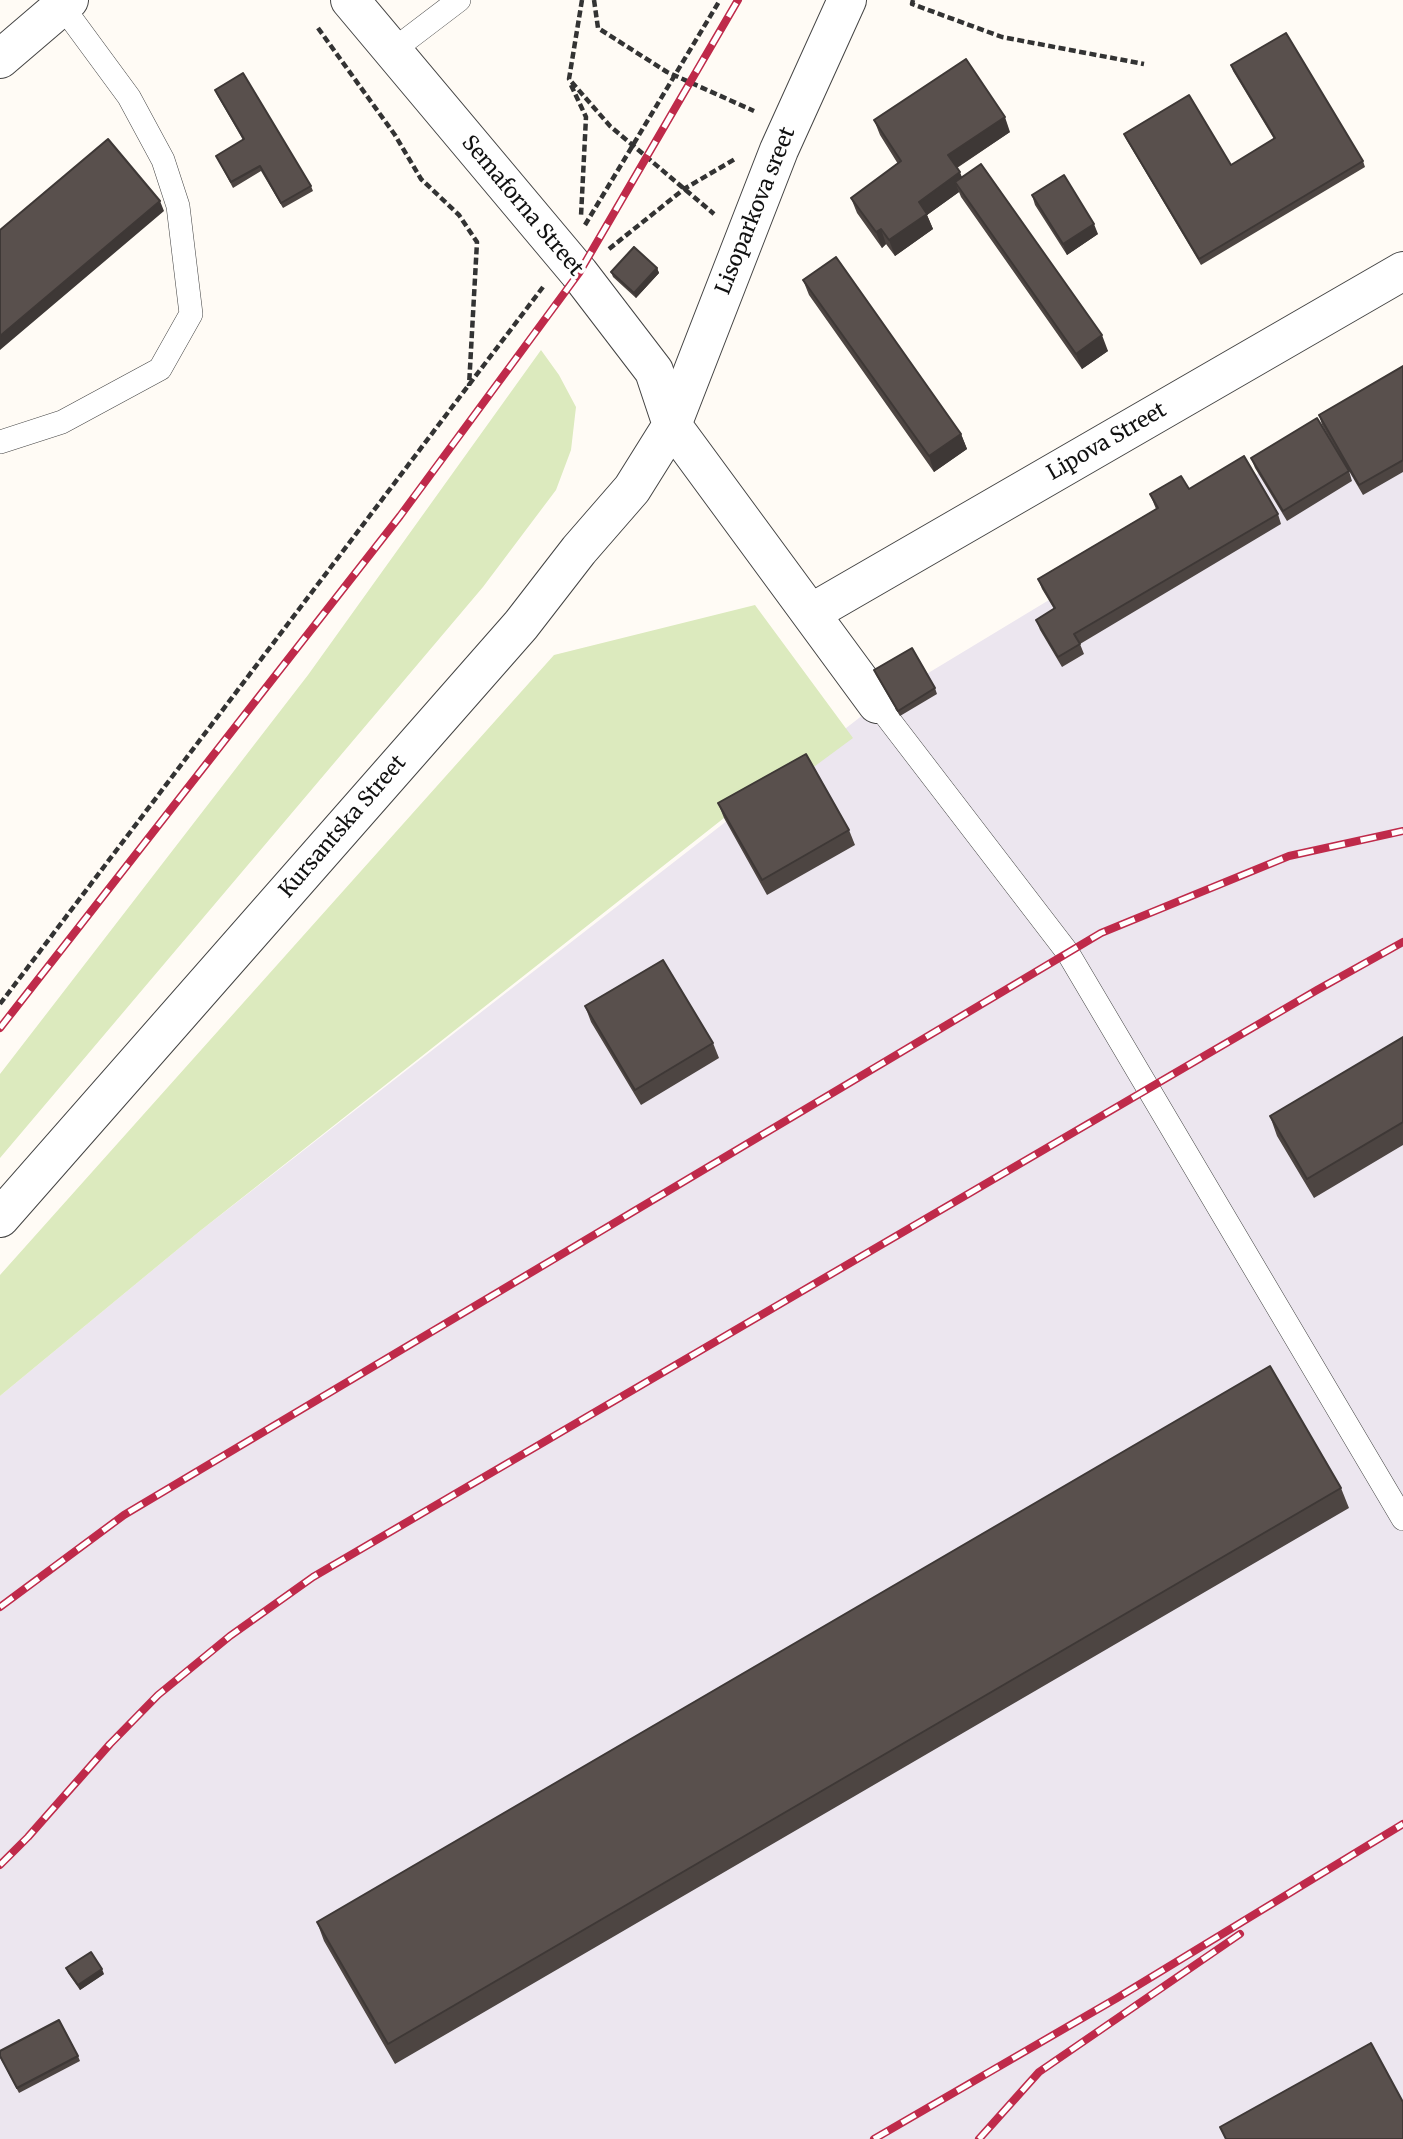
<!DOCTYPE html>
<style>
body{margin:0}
canvas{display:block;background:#fffbf5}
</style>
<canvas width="1403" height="2139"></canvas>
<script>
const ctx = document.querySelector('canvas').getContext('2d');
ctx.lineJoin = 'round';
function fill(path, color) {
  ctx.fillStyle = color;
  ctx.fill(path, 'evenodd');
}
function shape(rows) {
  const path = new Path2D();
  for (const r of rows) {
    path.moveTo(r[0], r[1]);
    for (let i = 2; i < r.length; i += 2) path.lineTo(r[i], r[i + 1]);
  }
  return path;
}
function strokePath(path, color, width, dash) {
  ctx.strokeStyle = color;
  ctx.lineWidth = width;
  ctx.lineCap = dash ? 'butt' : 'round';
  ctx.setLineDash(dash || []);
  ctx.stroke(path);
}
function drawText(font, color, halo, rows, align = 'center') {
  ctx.font = font + ' Merriweather,serif';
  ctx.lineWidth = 7;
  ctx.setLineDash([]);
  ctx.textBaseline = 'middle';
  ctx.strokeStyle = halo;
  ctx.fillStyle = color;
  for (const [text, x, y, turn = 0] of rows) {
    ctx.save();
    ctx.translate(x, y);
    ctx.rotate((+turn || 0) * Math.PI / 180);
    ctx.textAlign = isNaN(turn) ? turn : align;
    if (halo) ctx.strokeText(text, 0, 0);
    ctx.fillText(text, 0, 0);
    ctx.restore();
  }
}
fill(shape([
 [1403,386,1403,2139,0,2139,0,1396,200,1231,877,704]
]), '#ece6ef');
fill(shape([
 [541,350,559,375,576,407,571,450,556,490,483,587,0,1158,0,1074,308,675],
 [755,605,853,738,811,769,724,818,200,1231,0,1396,0,1275,554,655]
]), '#dceabe');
const service = shape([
 [392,51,459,0],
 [0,442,62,422,160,369,191,314,178,206,163,160,129,97,62,6],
 [877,704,1068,953,1403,1519]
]);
const minor = shape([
 [847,0,779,150,672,425,877,704],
 [0,59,69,0],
 [811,613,1403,271]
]);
const tertiary = shape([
 [0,1218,521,625,579,550,632,489,672,425,654,371,579,273,350,0]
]);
strokePath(service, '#444', 24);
strokePath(minor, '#444', 40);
strokePath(tertiary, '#444', 40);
strokePath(shape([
 [582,0,569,79,610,126,714,214],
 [594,0,598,28,667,72,754,111],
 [913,0,912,4,1002,37,1144,64],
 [318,28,395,135,421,179,459,215,477,242,469,386],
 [571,85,586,117,581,216],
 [585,225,720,0],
 [609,249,684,189,735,159],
 [0,1004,543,287]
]), '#333', 4.5, [7, 3.5]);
strokePath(service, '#fff', 23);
strokePath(minor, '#fff', 38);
strokePath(tertiary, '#fff', 38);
const rail = shape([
 [0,1028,400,516,579,273,738,0],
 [0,1607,124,1515,1101,933,1289,856,1403,831],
 [0,1865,28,1837,110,1744,158,1695,230,1636,313,1577,1317,990,1403,942],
 [874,2139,1117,1998,1403,1824],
 [979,2139,1039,2072,1240,1934]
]);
strokePath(rail, '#bf2a4a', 8);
strokePath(rail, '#fff', 5, [16]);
fill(shape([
 [1231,65,1363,161,1365,167,1201,265,1126,139,1124,134,1231,165,1274,139,1233,71],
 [215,90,311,186,313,191,283,208,261,171,233,188,216,156,243,140,217,95],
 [874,120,1010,132,957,168,962,177,1108,351,1082,369,961,197,959,192,927,215,933,229,895,256,886,244,882,248,857,213,851,198,898,164,880,135],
 [1032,195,1098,234,1067,255,1035,205],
 [657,268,659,273,636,298,613,277,611,272],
 [803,280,961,434,967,449,934,472,809,295],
 [1403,366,1403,472,1363,495,1322,425,1319,415],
 [1251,458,1349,471,1352,481,1287,521,1255,468],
 [1189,489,1278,514,1281,524,1080,644,1084,654,1062,667,1040,630,1036,620,1054,609,1042,589,1038,579,1156,509,1150,494],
 [874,670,935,688,937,694,900,716,876,675],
 [718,803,849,830,855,845,767,895,724,818],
 [585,1006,713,1043,719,1058,641,1105,591,1022],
 [1403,1037,1403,1145,1314,1198,1277,1136,1270,1116],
 [1341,1488,1349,1508,395,2064,324,1941,317,1922],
 [66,1968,104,1974,80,1990,68,1973],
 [0,2051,78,2056,80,2061,19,2093,0,2057]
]), '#4d4542');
fill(shape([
 [1005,117,1010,132,953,170,948,155],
 [960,172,965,187,955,182,959,192,927,215,933,229,895,256,889,240,919,202],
 [160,201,164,211,0,350,0,336],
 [1094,224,1098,234,1067,255,1063,244],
 [881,229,886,244,882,248,876,232],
 [657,268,659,273,636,298,634,293],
 [1102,335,1108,351,1082,369,1076,354],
 [961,434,967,449,934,472,929,456],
 [102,1969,104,1974,80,1990,78,1985]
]), '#3e3836');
const building = shape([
 [1286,33,1363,161,1199,259,1124,134,1189,95,1231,165,1275,138,1231,65,1286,33],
 [966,59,1005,117,948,155,960,172,919,202,927,214,889,240,881,229,876,232,851,198,901,161,874,120,966,59],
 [243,73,311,186,281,203,260,166,231,182,216,156,244,139,215,90,243,73],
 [108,139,160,201,0,336,0,230,108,139],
 [981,164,1102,335,1076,354,955,182,981,164],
 [1064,175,1094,224,1063,244,1032,195,1064,175],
 [634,247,657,268,634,293,611,272,634,247],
 [836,257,961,434,929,456,803,280,836,257],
 [1403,366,1403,460,1359,485,1319,415,1403,366],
 [1317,418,1349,471,1283,511,1251,458,1317,418],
 [1244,456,1278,514,1074,634,1080,644,1058,657,1036,620,1055,608,1038,579,1158,508,1150,494,1181,476,1189,489,1244,456],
 [912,648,935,688,898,711,874,670,912,648],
 [806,754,849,830,762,880,718,803,806,754],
 [663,960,713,1043,635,1090,585,1006,663,960],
 [1403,1037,1403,1122,1307,1179,1270,1116,1403,1037],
 [1270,1366,1341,1488,388,2044,317,1922,1270,1366],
 [91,1952,102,1969,78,1985,66,1968,91,1952],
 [59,2020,78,2056,17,2088,0,2056,0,2051,59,2020],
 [1371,2043,1403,2102,1403,2139,1226,2139,1220,2127,1371,2043]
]);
fill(building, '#59504d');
strokePath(building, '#3e3836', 2);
drawText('21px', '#111', '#fff', [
 ["Semaforna Street",522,206,50],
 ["Lisoparkova sreet",756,211,-68],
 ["Lipova Street",1107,442,-30],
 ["Kursantska Street",343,827,-49]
]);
</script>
